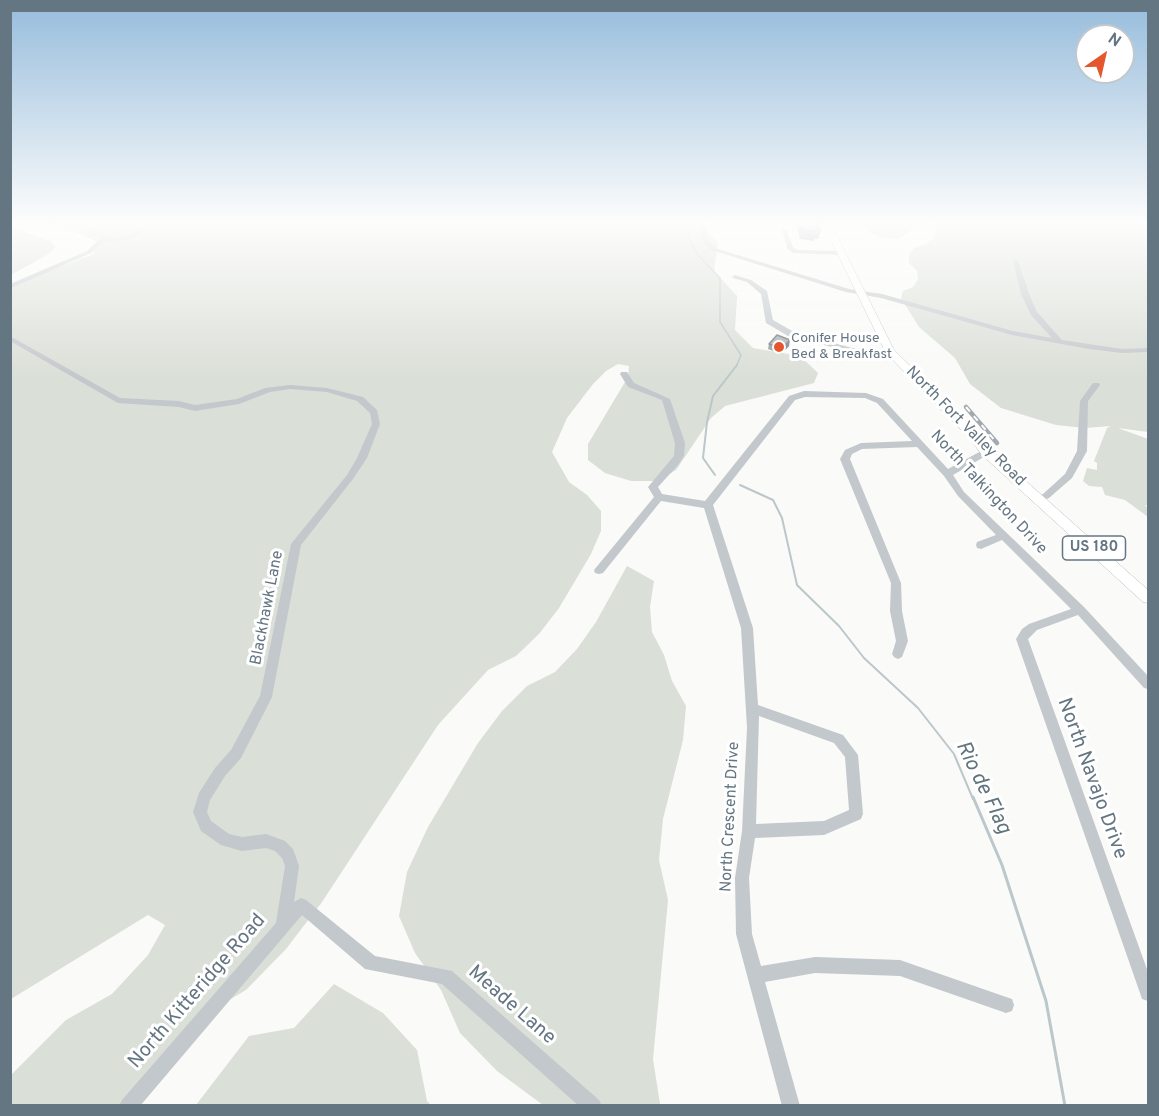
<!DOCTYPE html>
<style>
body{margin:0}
#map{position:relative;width:1159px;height:1116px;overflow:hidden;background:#fafaf8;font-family:Overpass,sans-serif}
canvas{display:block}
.frame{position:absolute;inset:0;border:12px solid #657683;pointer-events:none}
.north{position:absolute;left:1075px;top:24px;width:60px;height:60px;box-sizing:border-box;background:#fff;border:2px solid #c1c8cd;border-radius:50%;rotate:34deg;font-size:16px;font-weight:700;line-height:24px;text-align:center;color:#657683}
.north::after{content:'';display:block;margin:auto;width:21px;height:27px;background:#e4572e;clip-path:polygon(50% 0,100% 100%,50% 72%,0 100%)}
</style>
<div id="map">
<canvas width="1159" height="1116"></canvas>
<div class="frame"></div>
<div class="north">N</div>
</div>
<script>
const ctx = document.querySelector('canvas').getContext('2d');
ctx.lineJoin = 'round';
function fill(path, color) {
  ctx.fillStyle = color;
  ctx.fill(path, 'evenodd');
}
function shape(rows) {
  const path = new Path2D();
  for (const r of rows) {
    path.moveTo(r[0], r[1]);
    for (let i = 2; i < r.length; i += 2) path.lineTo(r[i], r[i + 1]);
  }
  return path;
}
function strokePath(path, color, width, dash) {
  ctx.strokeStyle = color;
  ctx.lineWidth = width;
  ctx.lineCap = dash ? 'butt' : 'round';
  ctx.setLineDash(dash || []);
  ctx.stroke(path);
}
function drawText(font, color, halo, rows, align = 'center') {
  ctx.font = font + ' Overpass,sans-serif';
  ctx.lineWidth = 6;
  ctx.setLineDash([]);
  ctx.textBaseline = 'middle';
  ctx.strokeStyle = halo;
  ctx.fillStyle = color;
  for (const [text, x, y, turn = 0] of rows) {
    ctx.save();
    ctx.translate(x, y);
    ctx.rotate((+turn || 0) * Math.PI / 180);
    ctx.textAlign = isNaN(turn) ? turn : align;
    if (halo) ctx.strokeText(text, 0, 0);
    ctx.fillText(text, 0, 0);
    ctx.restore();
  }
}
fill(shape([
 [45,222,698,222,718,243,714,271,737,296,735,330,753,348,800,356,818,373,814,383,725,406,711,418,676,470,658,481,631,481,605,473,588,460,588,444,628,377,629,366,618,364,606,371,593,384,567,418,552,452,569,482,587,495,601,511,601,531,591,554,559,608,539,634,516,656,488,670,438,725,322,902,286,949,246,990,202,1016,121,1105,11,1105,11,1075,66,1020,112,994,148,955,165,925,148,915,11,999,11,289,47,272,94,254,96,241,73,231],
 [861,222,1148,222,1148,432,1118,428,1148,439,1148,505,1145,505,1148,508,1148,517,1125,500,1105,495,1102,487,1089,486,1083,481,1087,468,1097,470,1097,463,1094,461,1107,428,1111,426,1085,428,1056,425,1001,408,970,384,955,358,919,327,901,298,903,291,913,287,918,279,917,271,909,263,909,255,914,248,926,244,933,238,935,230,932,224,922,222,899,239,884,238,870,233],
 [11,227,50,241,56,247,47,255,11,275],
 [627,566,654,581,650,607,652,632,664,655,672,681,686,706,683,740,663,819,659,860,668,900,653,1059,660,1104,659,1105,543,1105,497,1071,460,1033,441,990,415,953,399,916,407,872,428,827,478,743,502,711,527,686,555,672,577,649,596,622],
 [334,984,383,1013,417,1050,427,1101,431,1105,196,1105,249,1036,294,1028]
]), '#dadfd7');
strokePath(shape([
 [690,222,688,236,692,245,698,255,720,278,720,322,741,355,736,367]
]), '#bbc7cb', 1.5);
strokePath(shape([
 [715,475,703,458,707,422,713,396,737,365],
 [740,485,773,500,782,518,797,585,839,626,864,658,918,708,954,754,973,799]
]), '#bbc7cb', 2);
strokePath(shape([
 [973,797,1002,865,1046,1001,1065,1106]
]), '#bbc7cb', 3);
const major = shape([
 [822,222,830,222,894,350,979,434,990,449,1148,590,1148,603,1143,602,982,455,971,440,886,353,822,222]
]);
strokePath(major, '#b5babe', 1);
fill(shape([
 [66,222,75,222,104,234,108,238,123,237,157,222,165,222,126,240,104,242,91,253,10,289,10,284,87,251,101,238,66,222],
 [505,222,514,222,505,226,501,226,501,224,505,222],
 [698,222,704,222,708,240,715,248,849,289,882,294,1013,331,1052,338,1031,315,1021,294,1013,261,1018,260,1029,294,1037,312,1062,340,1122,349,1148,348,1148,352,1122,353,1089,349,1012,335,881,298,846,292,711,250,702,241,698,222],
 [782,229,786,229,793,247,797,250,842,251,845,253,842,255,793,253,787,248,782,229],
 [735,275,751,280,767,291,773,320,794,332,852,348,890,349,894,351,890,353,852,352,788,336,766,323,761,294,747,282,733,278,732,277,735,275],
 [10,336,120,398,179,401,195,405,237,399,265,388,290,385,327,388,363,397,377,410,380,424,367,458,353,479,301,545,272,697,241,758,225,776,210,800,207,812,211,821,229,834,242,837,266,834,285,841,293,849,299,866,294,902,301,898,306,900,375,956,452,971,599,1100,602,1106,579,1106,442,984,365,969,302,915,140,1106,119,1106,122,1100,276,923,285,866,282,858,275,851,266,848,242,851,221,845,201,831,193,812,199,793,215,768,231,750,260,696,291,544,347,475,357,458,372,424,370,413,357,401,327,392,290,389,270,392,239,404,195,411,179,407,118,403,10,341,10,336],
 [621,372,627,372,634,383,670,399,685,443,684,456,678,465,658,487,662,494,705,501,789,396,804,391,866,393,883,399,948,469,983,450,989,450,991,452,989,454,953,475,964,492,1084,607,1148,676,1148,689,1144,688,1078,615,1037,630,1028,639,1148,972,1148,1001,1142,999,1140,993,1016,639,1022,629,1029,624,1071,609,1002,540,981,549,977,548,976,545,977,542,996,535,958,496,944,476,917,447,862,449,852,454,850,459,901,583,902,611,908,641,902,657,898,659,894,657,892,654,896,641,890,611,891,583,840,459,845,450,861,443,912,441,877,403,865,398,805,397,795,400,713,505,753,628,758,705,843,735,858,755,863,814,861,819,824,835,755,838,749,878,752,934,761,966,815,957,900,960,1006,997,1012,999,1014,1005,1012,1011,1006,1013,900,976,815,973,765,982,800,1106,782,1106,736,934,735,878,742,831,747,728,741,628,704,508,661,501,603,573,599,574,595,573,594,570,654,497,648,487,674,456,675,443,662,400,628,387,620,374,621,372],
 [759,716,834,743,845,757,849,810,824,821,756,824,759,716],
 [1093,383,1099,383,1100,385,1088,401,1087,451,1072,478,1049,498,1039,502,1036,501,1034,499,1036,497,1043,494,1065,474,1077,451,1080,401,1093,383]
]), '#c3c8cc');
fill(major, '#fff');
const rail = shape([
 [966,407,997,443]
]);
strokePath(rail, '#a2aab0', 4.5);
strokePath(rail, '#fff', 2, [6]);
fill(shape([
 [798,222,816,222,821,230,818,239,814,239,814,241,800,239,797,227],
 [769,344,789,346,781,354,768,349]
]), '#929a9f');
fill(shape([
 [790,340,789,346,781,354,782,348]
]), '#777d82');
const building = shape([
 [800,222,816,222,821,230,815,230,816,232,802,230,800,222],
 [777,335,790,340,782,348,769,344,777,335]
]);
fill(building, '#aab3b9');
strokePath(building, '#777d82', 1.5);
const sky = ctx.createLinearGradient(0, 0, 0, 378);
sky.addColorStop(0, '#96bcdc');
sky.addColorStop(0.59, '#fdfdfc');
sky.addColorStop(1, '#fdfdfc00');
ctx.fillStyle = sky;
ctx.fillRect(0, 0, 1159, 378);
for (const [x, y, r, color] of [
 [779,347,6,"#e4572e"]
]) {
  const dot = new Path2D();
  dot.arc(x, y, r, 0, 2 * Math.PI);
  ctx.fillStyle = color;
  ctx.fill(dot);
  strokePath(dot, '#fff', 2);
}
drawText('14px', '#657683', '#fff', [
 ["Conifer House",791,339],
 ["Bed & Breakfast",791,355]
], 'left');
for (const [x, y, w] of [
 [1094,548,63]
]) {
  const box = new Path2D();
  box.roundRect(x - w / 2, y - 12, w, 24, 4.5);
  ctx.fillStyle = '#fff';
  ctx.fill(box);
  strokePath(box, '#657683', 1.5);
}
drawText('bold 15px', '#657683', null, [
 ["US 180",1094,548]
]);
drawText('16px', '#657683', '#fff', [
 ["North Fort Valley Road",965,427,45],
 ["North Talkington Drive",988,493,47],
 ["Blackhawk Lane",268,608,-79],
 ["North Crescent Drive",731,817,-87]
]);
drawText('20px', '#657683', '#fff', [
 ["North Navajo Drive",1091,779,70],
 ["North Kitteridge Road",198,992,-49],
 ["Meade Lane",511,1006,41]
]);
drawText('italic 21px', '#60757c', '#fff', [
 ["Rio de Flag",982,788,64]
]);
</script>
